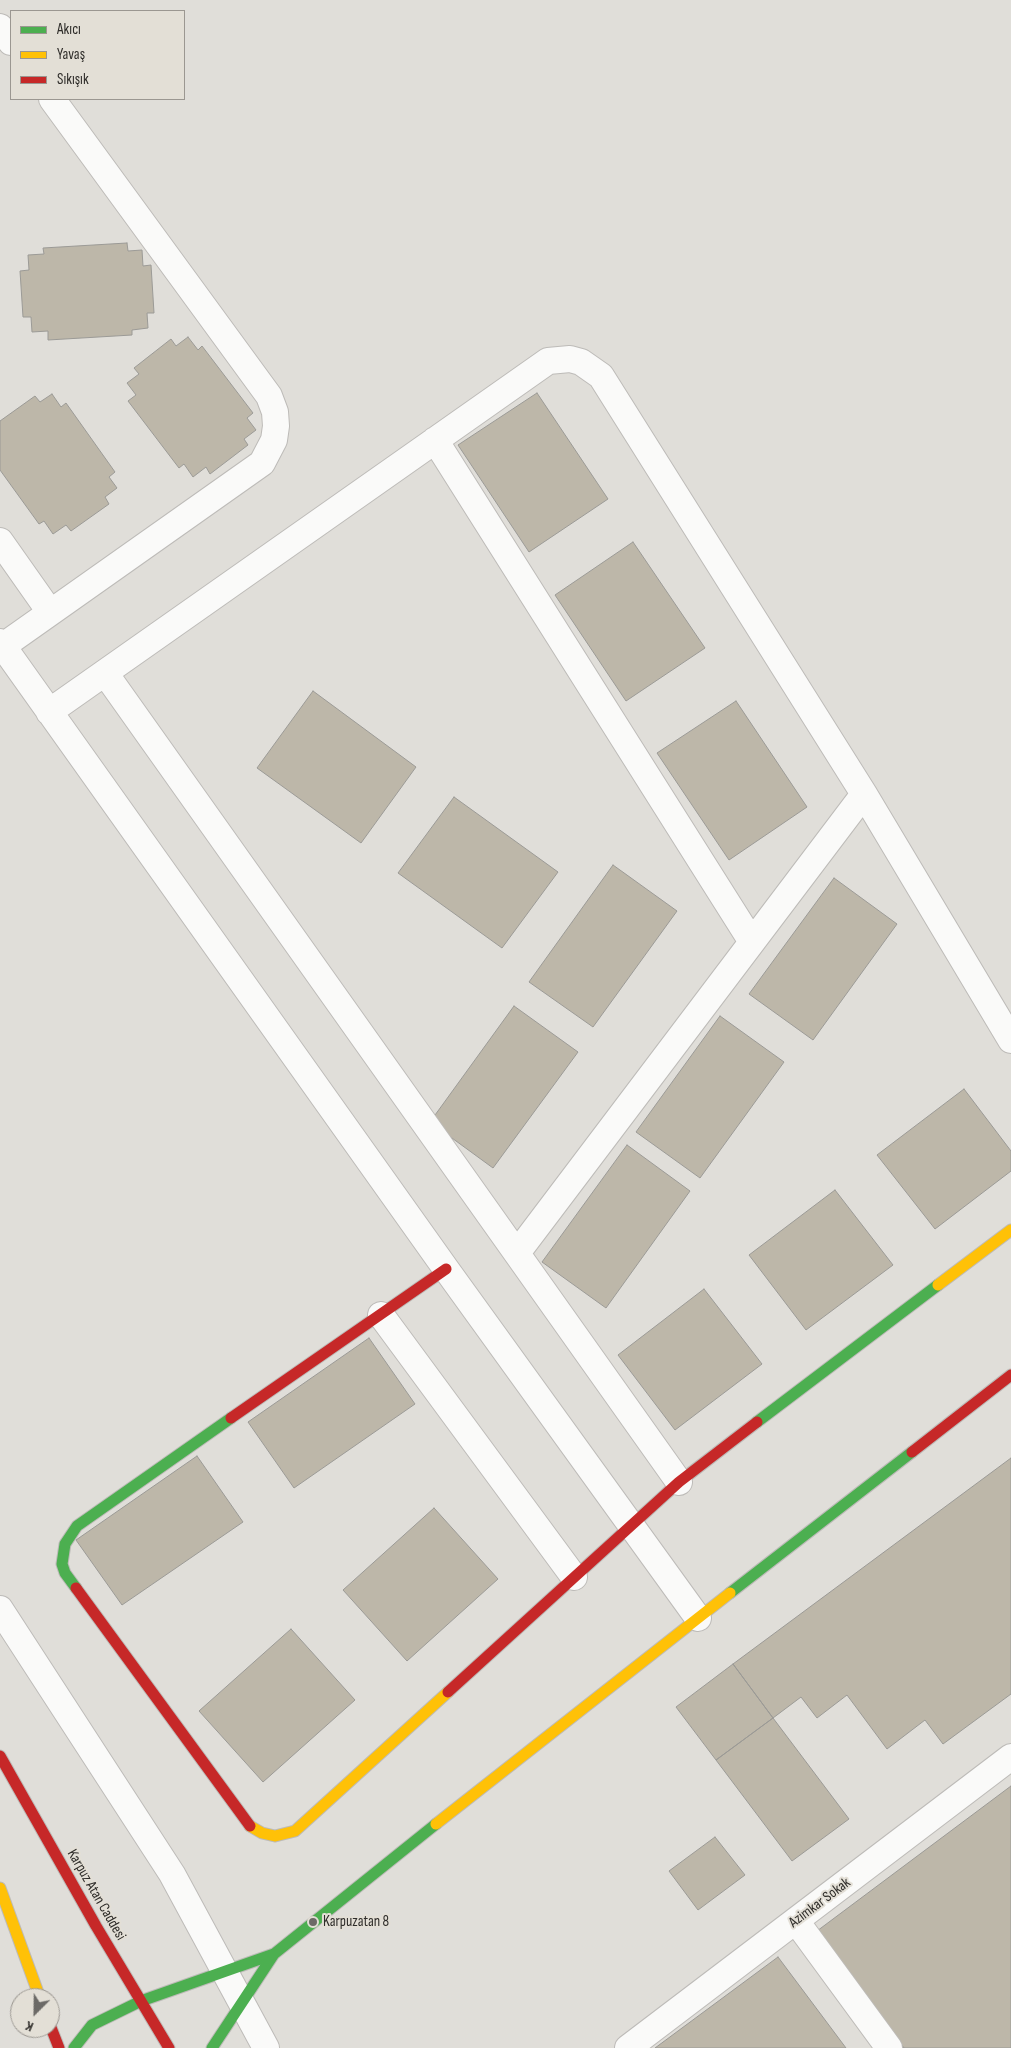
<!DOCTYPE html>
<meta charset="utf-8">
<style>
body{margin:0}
#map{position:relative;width:1011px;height:2048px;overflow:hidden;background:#e0ded9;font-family:"Sofia Sans Condensed",sans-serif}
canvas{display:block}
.legend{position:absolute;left:10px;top:10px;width:175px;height:90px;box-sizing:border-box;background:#e3dfd6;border:1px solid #9b9791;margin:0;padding:6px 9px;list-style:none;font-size:15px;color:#2e2c29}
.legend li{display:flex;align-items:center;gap:10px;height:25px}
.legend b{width:25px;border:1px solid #9b9791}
.north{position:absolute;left:10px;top:1988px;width:50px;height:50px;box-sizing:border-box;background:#e3dfd6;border:1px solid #9b9791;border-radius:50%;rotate:203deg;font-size:14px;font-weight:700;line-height:20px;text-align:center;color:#2e2c29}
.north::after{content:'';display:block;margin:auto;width:18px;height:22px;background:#6c6a67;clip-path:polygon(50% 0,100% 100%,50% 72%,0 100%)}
</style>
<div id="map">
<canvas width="1011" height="2048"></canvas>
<ul class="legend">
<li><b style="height:6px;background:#4caf50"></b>Akıcı</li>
<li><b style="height:6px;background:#ffc107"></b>Yavaş</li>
<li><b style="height:6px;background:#c62828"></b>Sıkışık</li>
</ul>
<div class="north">K</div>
</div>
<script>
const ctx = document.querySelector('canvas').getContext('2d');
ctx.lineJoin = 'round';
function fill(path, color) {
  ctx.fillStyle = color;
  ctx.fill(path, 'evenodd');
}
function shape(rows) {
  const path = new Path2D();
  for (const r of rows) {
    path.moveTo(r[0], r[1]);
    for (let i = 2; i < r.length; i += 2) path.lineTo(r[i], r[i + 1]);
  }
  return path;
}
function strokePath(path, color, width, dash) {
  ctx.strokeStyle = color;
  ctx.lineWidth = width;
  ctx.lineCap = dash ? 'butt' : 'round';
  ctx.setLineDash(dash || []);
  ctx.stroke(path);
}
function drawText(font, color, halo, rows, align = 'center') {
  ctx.font = font + ' "Sofia Sans Condensed",sans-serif';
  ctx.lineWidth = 4;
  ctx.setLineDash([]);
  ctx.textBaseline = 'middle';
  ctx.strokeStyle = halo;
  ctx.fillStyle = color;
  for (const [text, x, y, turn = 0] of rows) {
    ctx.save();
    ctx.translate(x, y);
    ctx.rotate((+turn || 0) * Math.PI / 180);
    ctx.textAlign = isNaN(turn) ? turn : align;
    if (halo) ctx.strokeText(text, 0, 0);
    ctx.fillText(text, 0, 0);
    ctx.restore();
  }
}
const building = shape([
 [127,243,128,251,142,250,143,266,151,265,154,313,147,313,148,328,132,330,132,335,48,340,48,331,32,332,31,317,23,317,20,271,29,270,28,255,44,254,43,248,127,243],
 [188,337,198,350,202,346,253,413,247,418,256,430,244,439,248,445,210,474,206,467,193,477,184,464,179,468,128,401,136,395,127,383,139,374,134,368,171,339,176,346,188,337],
 [537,393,608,499,529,552,458,445,537,393],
 [52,394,61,407,66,403,115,472,109,477,117,488,105,497,109,504,71,531,66,525,53,534,44,521,39,524,0,470,0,421,35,396,40,402,52,394],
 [633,542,705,648,626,701,555,595,633,542],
 [313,691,416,767,361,843,257,768,313,691],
 [736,701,807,807,729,860,657,753,736,701],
 [454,797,558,872,502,948,398,873,454,797],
 [613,865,677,911,593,1027,529,982,613,865],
 [834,878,897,924,813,1040,749,994,834,878],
 [514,1006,578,1052,493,1168,430,1122,514,1006],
 [720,1016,784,1062,700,1178,636,1132,720,1016],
 [964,1089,1011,1151,1011,1171,935,1229,877,1155,964,1089],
 [627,1145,690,1191,606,1308,542,1262,627,1145],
 [835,1190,893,1265,806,1330,749,1255,835,1190],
 [704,1289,762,1364,675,1430,618,1355,704,1289],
 [369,1338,415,1404,294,1488,248,1422,369,1338],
 [197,1456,243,1522,122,1605,76,1540,197,1456],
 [1011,1458,1011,1694,943,1744,925,1720,887,1749,847,1695,817,1718,801,1697,773,1718,733,1664,1011,1458],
 [434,1508,498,1579,407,1661,343,1590,434,1508],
 [291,1629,355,1700,263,1782,199,1711,291,1629],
 [733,1664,773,1718,716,1760,676,1707,733,1664],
 [773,1718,849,1819,792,1861,716,1760,773,1718],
 [1011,1786,1011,2048,904,2048,817,1931,1011,1786],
 [715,1837,745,1875,698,1910,669,1871,715,1837],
 [778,1957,846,2048,655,2048,778,1957]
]);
fill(building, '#bdb7a9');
strokePath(building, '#9b9a96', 1);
const street = shape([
 [0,27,11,42],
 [435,440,752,942],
 [0,541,50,612],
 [0,642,446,1269,698,1618],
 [3,646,262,463,274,440,276,426,275,412,269,396,52,99],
 [105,673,679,1482],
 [49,712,548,361,570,359,581,362,601,376,864,794,1011,1040],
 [517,1253,864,794],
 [381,1315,574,1577],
 [0,1609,172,1874,266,2048],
 [796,1921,889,2048],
 [628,2048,1011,1757]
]);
const fast = shape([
 [757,1422,938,1285],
 [76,1588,65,1573,62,1564,65,1544,77,1526,231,1418],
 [730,1593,912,1452],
 [74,2048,92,2025,141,2001,274,1954],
 [212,2048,274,1954,436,1824]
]);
const slow = shape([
 [938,1285,1011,1230],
 [436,1824,730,1593],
 [250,1826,262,1833,275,1836,295,1831,448,1692],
 [0,1888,40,1998]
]);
const jam = shape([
 [231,1418,446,1269],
 [912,1452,1011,1375],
 [76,1588,250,1826],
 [448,1692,679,1482,757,1422],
 [0,1756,96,1926,169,2048],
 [50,2025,59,2048]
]);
strokePath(street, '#bdbbb8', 28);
strokePath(fast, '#bdbbb8', 13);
strokePath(slow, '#bdbbb8', 13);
strokePath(jam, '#bdbbb8', 13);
strokePath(street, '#fafaf9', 26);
strokePath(fast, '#4caf50', 11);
strokePath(slow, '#ffc107', 11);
strokePath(jam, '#c62828', 11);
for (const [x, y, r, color] of [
 [313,1922,5,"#6c6a67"]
]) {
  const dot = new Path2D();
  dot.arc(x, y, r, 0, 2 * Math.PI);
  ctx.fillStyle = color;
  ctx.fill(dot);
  strokePath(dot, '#e3dfd6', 2);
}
drawText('15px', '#2e2c29', '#e3dfd6', [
 ["Karpuz Atan Caddesi",96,1895,60],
 ["Azimkar Sokak",820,1903,-37]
]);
drawText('15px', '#2e2c29', '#e3dfd6', [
 ["Karpuzatan 8",323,1922]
], 'left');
</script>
